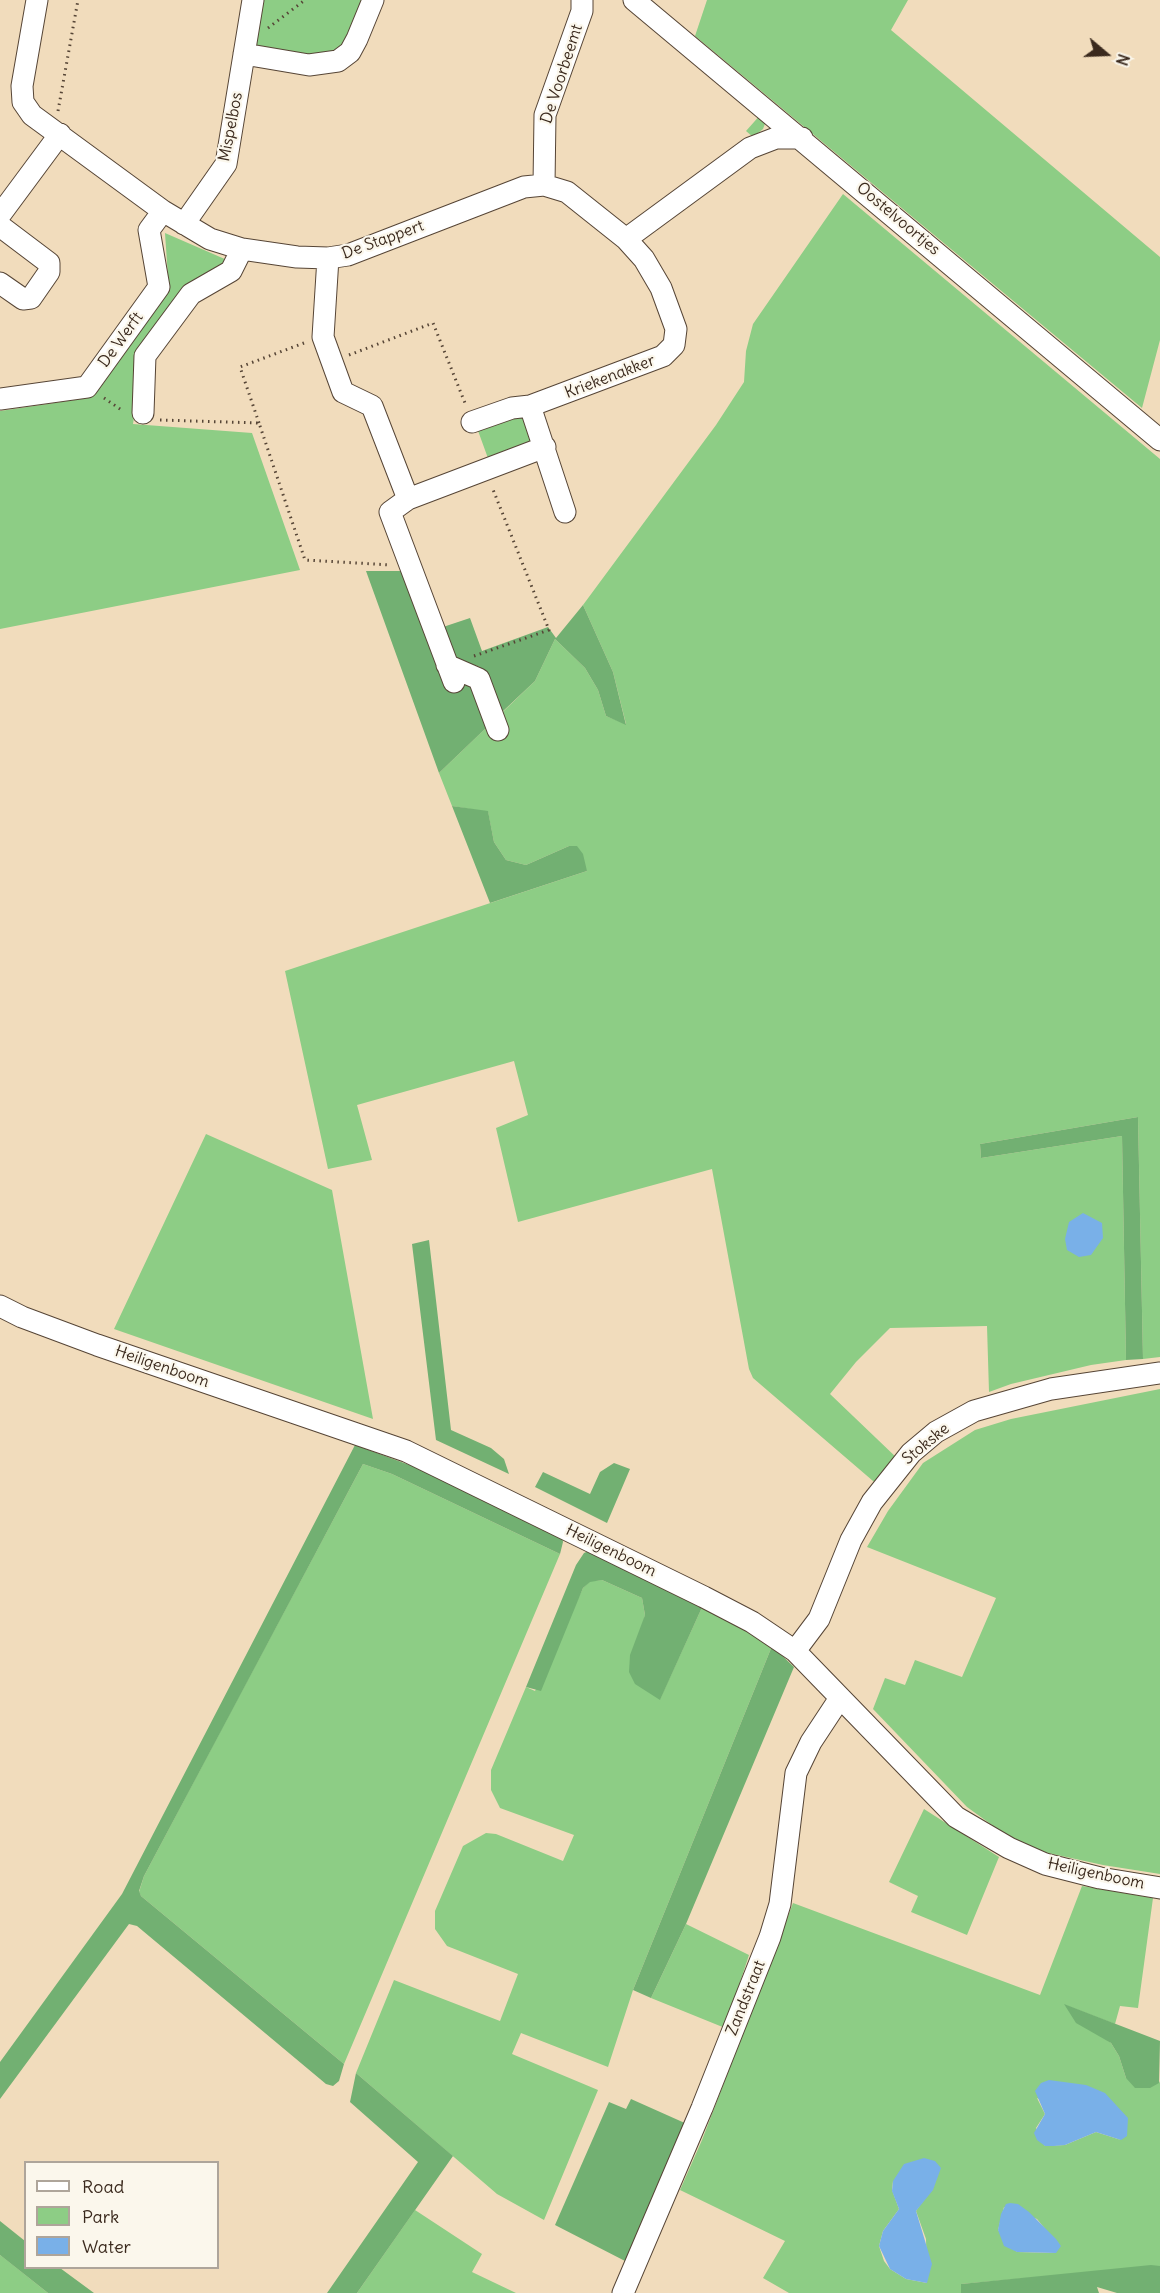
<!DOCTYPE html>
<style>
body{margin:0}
#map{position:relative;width:1160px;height:2293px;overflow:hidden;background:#f1dcbc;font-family:Delius,sans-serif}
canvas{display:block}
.legend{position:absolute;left:24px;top:2161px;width:195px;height:108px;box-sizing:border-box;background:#fbf7ec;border:2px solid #aea59a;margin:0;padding:8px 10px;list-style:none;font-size:18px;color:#3b2a1e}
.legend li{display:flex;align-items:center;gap:12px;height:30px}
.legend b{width:30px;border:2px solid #aea59a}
.north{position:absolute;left:1076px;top:24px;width:60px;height:60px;-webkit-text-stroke:4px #fbf7ec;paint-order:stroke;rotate:109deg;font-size:16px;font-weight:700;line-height:24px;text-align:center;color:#3b2a1e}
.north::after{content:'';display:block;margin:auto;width:21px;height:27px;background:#3b2a1e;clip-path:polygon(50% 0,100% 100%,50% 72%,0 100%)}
</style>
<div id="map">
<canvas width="1160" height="2293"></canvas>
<ul class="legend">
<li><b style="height:8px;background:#fff"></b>Road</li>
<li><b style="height:16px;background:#8dcd85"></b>Park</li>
<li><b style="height:16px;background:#79b0e8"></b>Water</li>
</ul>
<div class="north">N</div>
</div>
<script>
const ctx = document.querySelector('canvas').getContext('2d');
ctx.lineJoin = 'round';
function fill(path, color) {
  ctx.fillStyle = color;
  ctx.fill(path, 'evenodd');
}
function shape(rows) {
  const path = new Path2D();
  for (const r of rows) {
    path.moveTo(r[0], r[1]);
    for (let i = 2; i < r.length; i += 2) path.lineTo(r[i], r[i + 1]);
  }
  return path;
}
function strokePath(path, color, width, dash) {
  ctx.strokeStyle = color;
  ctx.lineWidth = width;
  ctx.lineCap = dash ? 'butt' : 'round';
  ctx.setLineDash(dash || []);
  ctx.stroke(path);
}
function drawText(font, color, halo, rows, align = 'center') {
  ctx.font = font + ' Delius,sans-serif';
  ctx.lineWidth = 4.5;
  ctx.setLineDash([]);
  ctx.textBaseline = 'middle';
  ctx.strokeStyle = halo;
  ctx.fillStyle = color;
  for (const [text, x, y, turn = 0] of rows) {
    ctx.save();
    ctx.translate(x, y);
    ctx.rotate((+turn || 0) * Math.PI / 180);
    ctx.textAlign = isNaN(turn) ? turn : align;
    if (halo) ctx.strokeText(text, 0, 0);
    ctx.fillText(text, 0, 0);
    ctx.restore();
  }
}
fill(shape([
 [257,0,368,0,349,44,328,58,255,49],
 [707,0,908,0,891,30,1160,257,1160,340,1142,408,695,36],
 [762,113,766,121,763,129,753,137,746,131],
 [843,194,1160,459,1160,1357,1143,1359,1138,1117,980,1144,981,1158,1122,1136,1126,1360,1091,1365,1011,1384,989,1392,987,1326,890,1328,856,1362,830,1394,899,1460,880,1487,753,1378,749,1369,712,1169,518,1222,496,1128,528,1115,514,1061,357,1105,372,1160,328,1169,285,971,587,871,569,846,526,865,506,860,494,842,488,812,452,806,439,773,535,681,555,639,585,668,598,690,606,716,626,724,613,672,583,605,716,425,744,382,746,351,753,324],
 [165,233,227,260,182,296,136,404,133,424,252,433,300,570,0,629,0,411,88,398,166,291,168,277],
 [514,413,526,415,531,445,489,461,477,428],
 [206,1134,332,1190,373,1419,114,1329],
 [1160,1389,1160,1874,1103,1865,1048,1853,1014,1841,967,1807,873,1709,885,1678,905,1685,915,1660,962,1677,996,1598,867,1547,888,1511,923,1463,975,1430,1011,1419],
 [363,1464,392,1474,560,1554,344,2064,141,1896,139,1892,144,1876,227,1719],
 [602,1580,642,1598,645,1615,642,1627,660,1699,704,1603,772,1646,633,1990,608,2067,521,2033,512,2054,598,2090,544,2220,497,2194,356,2073,394,1980,500,2021,518,1974,447,1946,435,1929,435,1911,463,1846,486,1833,496,1834,563,1861,574,1835,500,1808,491,1790,491,1770,526,1687,535,1691,583,1588,590,1581],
 [924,1809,999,1857,967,1935,911,1912,918,1896,889,1882],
 [1082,1886,1153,1898,1138,2008,1120,2006,1115,2024,1065,2005,1111,2043,1119,2056,1126,2078,1159,2083,1160,2081,1160,2266,961,2284,961,2293,789,2293,763,2278,785,2241,680,2190,702,2140,793,1903,1040,1995],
 [1037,2098,1121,2140,1096,2132,1065,2145,1045,2146,1036,2128,1045,2114],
 [893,2181,926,2196,916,2211,926,2239,927,2283,906,2279,890,2269,884,2261,879,2246,883,2231,899,2209,892,2190],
 [1004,2207,1037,2219,1046,2230,1056,2253,1017,2252,998,2230],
 [686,1924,749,1955,725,2028,651,1998],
 [415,2210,482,2254,472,2272,516,2293,357,2293],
 [0,2255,4,2258,48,2293,0,2293]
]), '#8dcd85');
fill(shape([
 [366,571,401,571,447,689,470,684,486,728,439,773],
 [583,605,613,672,626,725,606,716,598,690,585,668,555,639,535,681,500,714,480,667,450,657,440,628,470,618,482,651,548,627,556,638],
 [452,806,488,811,494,842,506,860,526,865,569,846,577,846,583,854,587,871,490,903],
 [1138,1117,1143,1359,1126,1360,1122,1136,981,1158,980,1144],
 [429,1240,451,1430,491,1448,504,1459,509,1474,436,1440,412,1244],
 [355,1445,434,1474,561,1532,563,1542,560,1554,392,1474,363,1464,144,1876,139,1891,141,1896,344,2064,339,2081,333,2086,326,2084,137,1926,129,1924,0,2099,0,2062,122,1894],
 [614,1463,630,1469,607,1523,535,1487,543,1472,590,1494,600,1472],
 [591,1550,704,1603,660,1700,635,1684,629,1672,630,1655,645,1615,642,1598,602,1580,590,1582,583,1588,541,1691,526,1687,576,1565,584,1553],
 [772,1646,794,1667,686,1924,651,1998,633,1990],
 [1064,2004,1160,2041,1159,2083,1150,2088,1135,2088,1126,2078,1119,2056,1111,2043,1076,2023],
 [356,2073,453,2156,357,2293,327,2293,418,2162,350,2102],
 [631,2099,687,2124,625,2261,555,2225,609,2102,626,2109],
 [0,2221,25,2241,26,2268,60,2268,94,2293,48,2293,0,2255],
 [1151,2265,1160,2266,1160,2293,1117,2293,1097,2287,1099,2293,961,2293,961,2284]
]), '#72b072');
fill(shape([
 [1083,1213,1102,1223,1103,1238,1091,1255,1079,1257,1067,1250,1065,1239,1069,1222],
 [1049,2080,1086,2085,1105,2093,1128,2118,1127,2136,1121,2140,1096,2132,1065,2145,1054,2146,1045,2146,1037,2140,1034,2133,1045,2114,1035,2091,1041,2083],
 [924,2158,935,2161,941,2168,933,2190,916,2211,932,2264,927,2283,906,2279,890,2269,879,2246,883,2231,899,2209,892,2191,893,2181,904,2164],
 [1010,2203,1018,2204,1029,2212,1056,2239,1061,2246,1056,2253,1017,2252,1004,2246,998,2230,1001,2214,1006,2204]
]), '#79b0e8');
const minor = shape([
 [37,0,22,86,23,102,32,115,163,211,210,239,242,249,297,257,328,258,348,255,524,187,544,185,567,192,626,239,750,148,776,138,802,138],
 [634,0,1160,440],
 [244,54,309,65,338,61,350,52,357,39,373,0],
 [544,185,545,115,582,11,582,0],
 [0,215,60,134],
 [184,224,226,164,253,0],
 [0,226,49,263,49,272,31,298,23,299,0,283],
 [328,258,323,337,343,392,372,406,408,499,390,512,454,682],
 [0,399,87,387,159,287,149,230,163,211],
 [530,406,565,512],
 [143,413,145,356,191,294,231,271,242,249],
 [472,422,512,408,530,406,663,356,674,345,676,329,661,288,644,259,626,239],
 [408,499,545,447],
 [447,665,479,679,498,730],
 [0,1306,22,1317,97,1345,406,1451,704,1597,752,1622,795,1651,956,1817,1009,1848,1045,1864,1100,1878,1160,1888],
 [795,1651,819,1619,851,1540,872,1502,911,1453,936,1432,974,1411,1051,1389,1160,1373],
 [623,2293,702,2108,770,1937,780,1904,796,1773,811,1742,840,1698]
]);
strokePath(minor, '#564536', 23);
strokePath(shape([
 [268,28,305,0],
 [58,111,78,0],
 [349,355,433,323,465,403],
 [104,398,123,411],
 [160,420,259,423,305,560,391,565],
 [259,423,240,367,304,343],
 [474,656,549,630,492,487]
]), '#564536', 3, [1.5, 4.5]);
strokePath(minor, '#fff', 21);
drawText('16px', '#3b2a1e', '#fbf7ec', [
 ["De Voorbeemt",562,74,-72],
 ["Mispelbos",231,127,-79],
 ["Oostelvoortjes",898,219,40],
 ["De Stappert",383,240,-20],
 ["De Werft",121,340,-54],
 ["Kriekenakker",610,377,-21],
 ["Heiligenboom",162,1367,19],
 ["Stokske",926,1444,-39],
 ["Heiligenboom",611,1551,26],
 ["Heiligenboom",1096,1874,12],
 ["Zandstraat",746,1998,-68]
]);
</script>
